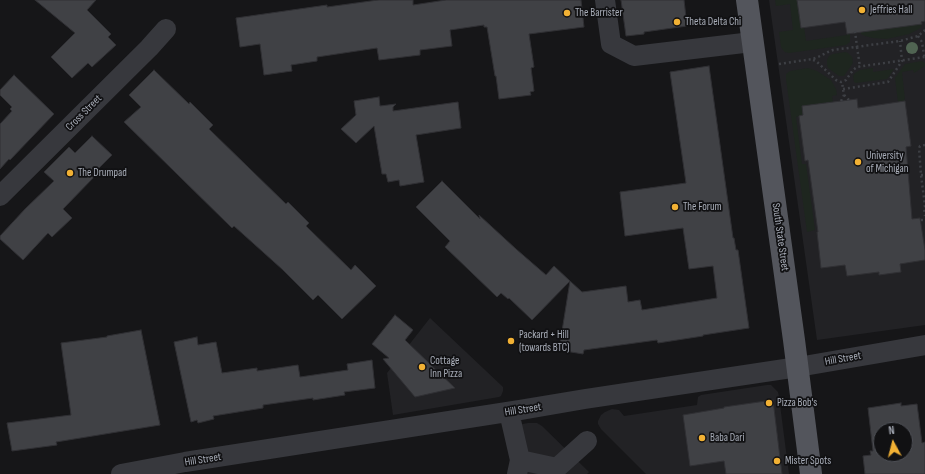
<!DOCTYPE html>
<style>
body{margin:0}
#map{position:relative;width:925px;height:474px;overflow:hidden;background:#161618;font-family:"Sofia Sans Condensed",sans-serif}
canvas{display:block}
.north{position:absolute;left:873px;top:422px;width:40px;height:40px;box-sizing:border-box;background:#111113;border:1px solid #4d4f55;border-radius:50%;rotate:353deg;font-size:11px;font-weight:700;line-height:16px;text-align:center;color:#a8adb8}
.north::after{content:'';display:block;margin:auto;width:14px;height:18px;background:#f2b134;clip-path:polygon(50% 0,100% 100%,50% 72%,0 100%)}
</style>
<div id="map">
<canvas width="925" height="474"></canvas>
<div class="north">N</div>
</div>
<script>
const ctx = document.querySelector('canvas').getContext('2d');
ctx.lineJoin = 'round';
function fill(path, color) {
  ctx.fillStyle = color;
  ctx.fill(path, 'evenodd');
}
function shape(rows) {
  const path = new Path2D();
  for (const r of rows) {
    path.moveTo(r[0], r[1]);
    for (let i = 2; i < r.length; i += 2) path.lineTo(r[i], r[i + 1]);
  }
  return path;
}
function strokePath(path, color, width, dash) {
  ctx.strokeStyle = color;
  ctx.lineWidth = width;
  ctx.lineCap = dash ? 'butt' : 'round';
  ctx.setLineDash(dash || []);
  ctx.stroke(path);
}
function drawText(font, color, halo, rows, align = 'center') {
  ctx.font = font + ' "Sofia Sans Condensed",sans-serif';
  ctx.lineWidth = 3.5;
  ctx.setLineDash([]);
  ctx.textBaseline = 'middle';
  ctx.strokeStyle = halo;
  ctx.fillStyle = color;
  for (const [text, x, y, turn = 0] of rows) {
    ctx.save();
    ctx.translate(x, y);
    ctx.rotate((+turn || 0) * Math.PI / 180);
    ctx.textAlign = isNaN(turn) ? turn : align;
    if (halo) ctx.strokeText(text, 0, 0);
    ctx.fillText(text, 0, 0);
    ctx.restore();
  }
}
fill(shape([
 [769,0,925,0,925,325,817,340],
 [430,318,503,387,503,391,501,396,499,397,393,415,387,373],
 [767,385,771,385,778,392,779,397,789,474,646,474,601,429,598,424,598,421,601,415,605,412,612,409,619,410,624,416,697,405,698,397,701,395],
 [528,423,537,423,542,426,589,472,587,474,512,474,513,459,503,428]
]), '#222225');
fill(shape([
 [775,0,797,0,804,27,806,41,847,35,847,34,850,34,850,42,846,45,789,53,785,52,783,50,781,47,779,32,793,30,790,4,776,6],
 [918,22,919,24,922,24,921,27,919,29,909,34,896,37,886,39,873,38,865,36,861,34,861,32,864,32,864,30,875,30,890,28],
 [845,52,848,53,852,57,853,63,844,76,839,76,828,68,827,65,827,60,829,56,833,54],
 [922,61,925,63,925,66,914,73,913,70,902,72,905,99,904,99,905,101,898,102,895,78,905,64],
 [808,68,817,71,831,80,836,89,837,95,832,96,833,102,802,106,803,115,796,117,802,164,806,164,815,230,807,232,786,79,786,74,790,71],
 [873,68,873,72,894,69,887,79,856,83,854,82,853,76,855,73,860,70]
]), '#1e261f');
const building = shape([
 [35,0,96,0,87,10,111,34,108,37,116,45,92,67,88,63,72,78,51,57,75,33,35,0],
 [378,0,413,0,413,5,446,0,581,0,584,27,529,34,534,67,531,68,534,91,530,92,531,95,499,99,496,76,495,76,487,27,484,27,484,25,450,30,452,46,420,50,420,55,379,60,377,48,317,57,317,61,291,65,292,71,264,75,260,44,240,47,236,18,327,5,327,7,378,0],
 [621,0,684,0,687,26,644,32,644,34,626,36,621,0],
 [797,0,925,0,925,21,921,22,922,24,847,34,845,22,801,28,797,0],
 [709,66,733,238,734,238,736,250,738,250,749,328,703,335,703,336,658,343,657,340,584,350,583,354,559,350,570,281,582,292,626,286,628,302,640,300,642,310,717,298,713,266,689,269,683,228,625,236,620,192,686,183,670,72,709,66],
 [154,70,189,104,190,102,213,125,209,129,286,204,288,202,309,223,306,226,351,270,355,265,376,286,342,319,318,295,313,300,283,270,234,226,232,228,124,122,141,107,129,95,154,70],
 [14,75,54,114,10,160,9,159,0,169,0,124,12,111,10,109,12,107,0,95,0,90,14,75],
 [379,97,380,106,396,104,393,107,393,111,458,102,461,128,416,135,424,182,400,186,399,180,388,182,386,174,382,174,374,126,356,143,341,129,356,115,354,101,379,97],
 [857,99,858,108,905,101,911,146,906,147,912,219,920,218,925,250,925,260,900,264,901,272,879,275,879,272,847,276,845,265,821,268,817,232,818,232,808,160,805,161,799,116,803,115,802,106,857,99],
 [92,136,112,155,95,172,97,174,63,209,72,218,52,237,48,233,23,260,0,239,0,236,25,209,54,181,44,172,69,147,75,153,92,136],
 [442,181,480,219,479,215,516,249,546,275,554,266,570,281,532,320,509,298,508,299,501,293,497,297,445,247,450,241,416,207,442,181],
 [395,315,413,330,405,340,455,388,415,397,383,359,389,358,372,344,395,315],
 [141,330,160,425,56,442,57,445,12,451,7,423,71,415,61,343,107,337,107,336,141,330],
 [197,337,198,345,216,342,222,373,257,368,257,371,298,365,300,377,348,370,347,364,372,360,375,388,344,392,345,395,313,400,313,398,263,405,263,408,213,416,214,419,198,423,197,420,191,422,174,342,197,337],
 [773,400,782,474,726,474,724,461,690,466,683,415,724,408,724,407,773,400],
 [901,403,901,406,917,404,922,443,925,442,925,474,865,474,863,456,871,455,870,451,873,451,868,408,901,403],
 [881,430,905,430,905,454,881,454,881,430]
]);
fill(building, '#404145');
strokePath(building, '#303034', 1);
strokePath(shape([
 [855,31,857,47],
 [918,36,922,42,924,55,925,57],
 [857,47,860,67],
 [813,60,816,61,836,80,841,82,846,80,853,70,857,67,925,57],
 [779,64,813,59,818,57,828,52,833,50,900,41,918,36,925,30],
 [843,89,888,82,902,61,900,41],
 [844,95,849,100],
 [841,101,844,95,842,82],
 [925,145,920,146,919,148,921,175,925,206,924,207,925,216],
 [921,175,925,175],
 [921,220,925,220]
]), '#3d3f44', 2.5, [2, 3]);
strokePath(shape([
 [605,0,611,44,634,56,752,42],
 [0,196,149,48,166,29],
 [509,412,520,460,517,474],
 [520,460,557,468,587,441],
 [121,474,185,462,520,410,585,399,798,367,925,345]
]), '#37383d', 20);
strokePath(shape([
 [747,0,794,340,811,474]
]), '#53555c', 22);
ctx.fillStyle = '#506452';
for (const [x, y] of [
 [912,48]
]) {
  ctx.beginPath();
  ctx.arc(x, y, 6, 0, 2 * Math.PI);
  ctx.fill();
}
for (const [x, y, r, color] of [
 [862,10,4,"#f2b134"],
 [567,13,4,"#f2b134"],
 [677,22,4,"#f2b134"],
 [858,162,4,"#f2b134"],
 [70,173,4,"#f2b134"],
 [675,207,4,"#f2b134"],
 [511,341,4,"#f2b134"],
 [422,367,4,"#f2b134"],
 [769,403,4,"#f2b134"],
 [702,438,4,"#f2b134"],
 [777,461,4,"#f2b134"]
]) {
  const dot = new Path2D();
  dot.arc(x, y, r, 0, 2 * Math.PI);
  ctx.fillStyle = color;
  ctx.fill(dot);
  strokePath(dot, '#111113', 1.5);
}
drawText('11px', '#a8adb8', '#111113', [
 ["Jeffries Hall",870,10],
 ["The Barrister",575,13],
 ["Theta Delta Chi",685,22],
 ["University",866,156],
 ["of Michigan",866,169],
 ["The Drumpad",78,173],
 ["The Forum",683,207],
 ["Packard + Hill",519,335],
 ["(towards BTC)",519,348],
 ["Cottage",430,361],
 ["Inn Pizza",430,374],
 ["Pizza Bob's",777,403],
 ["Baba Dari",710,438],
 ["Mister Spots",785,461]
], 'left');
drawText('11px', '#a8adb8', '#111113', [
 ["Cross Street",84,113,-45],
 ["South State Street",780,237,82],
 ["Hill Street",843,359,-10],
 ["Hill Street",523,410,-9],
 ["Hill Street",203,460,-9]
]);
</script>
